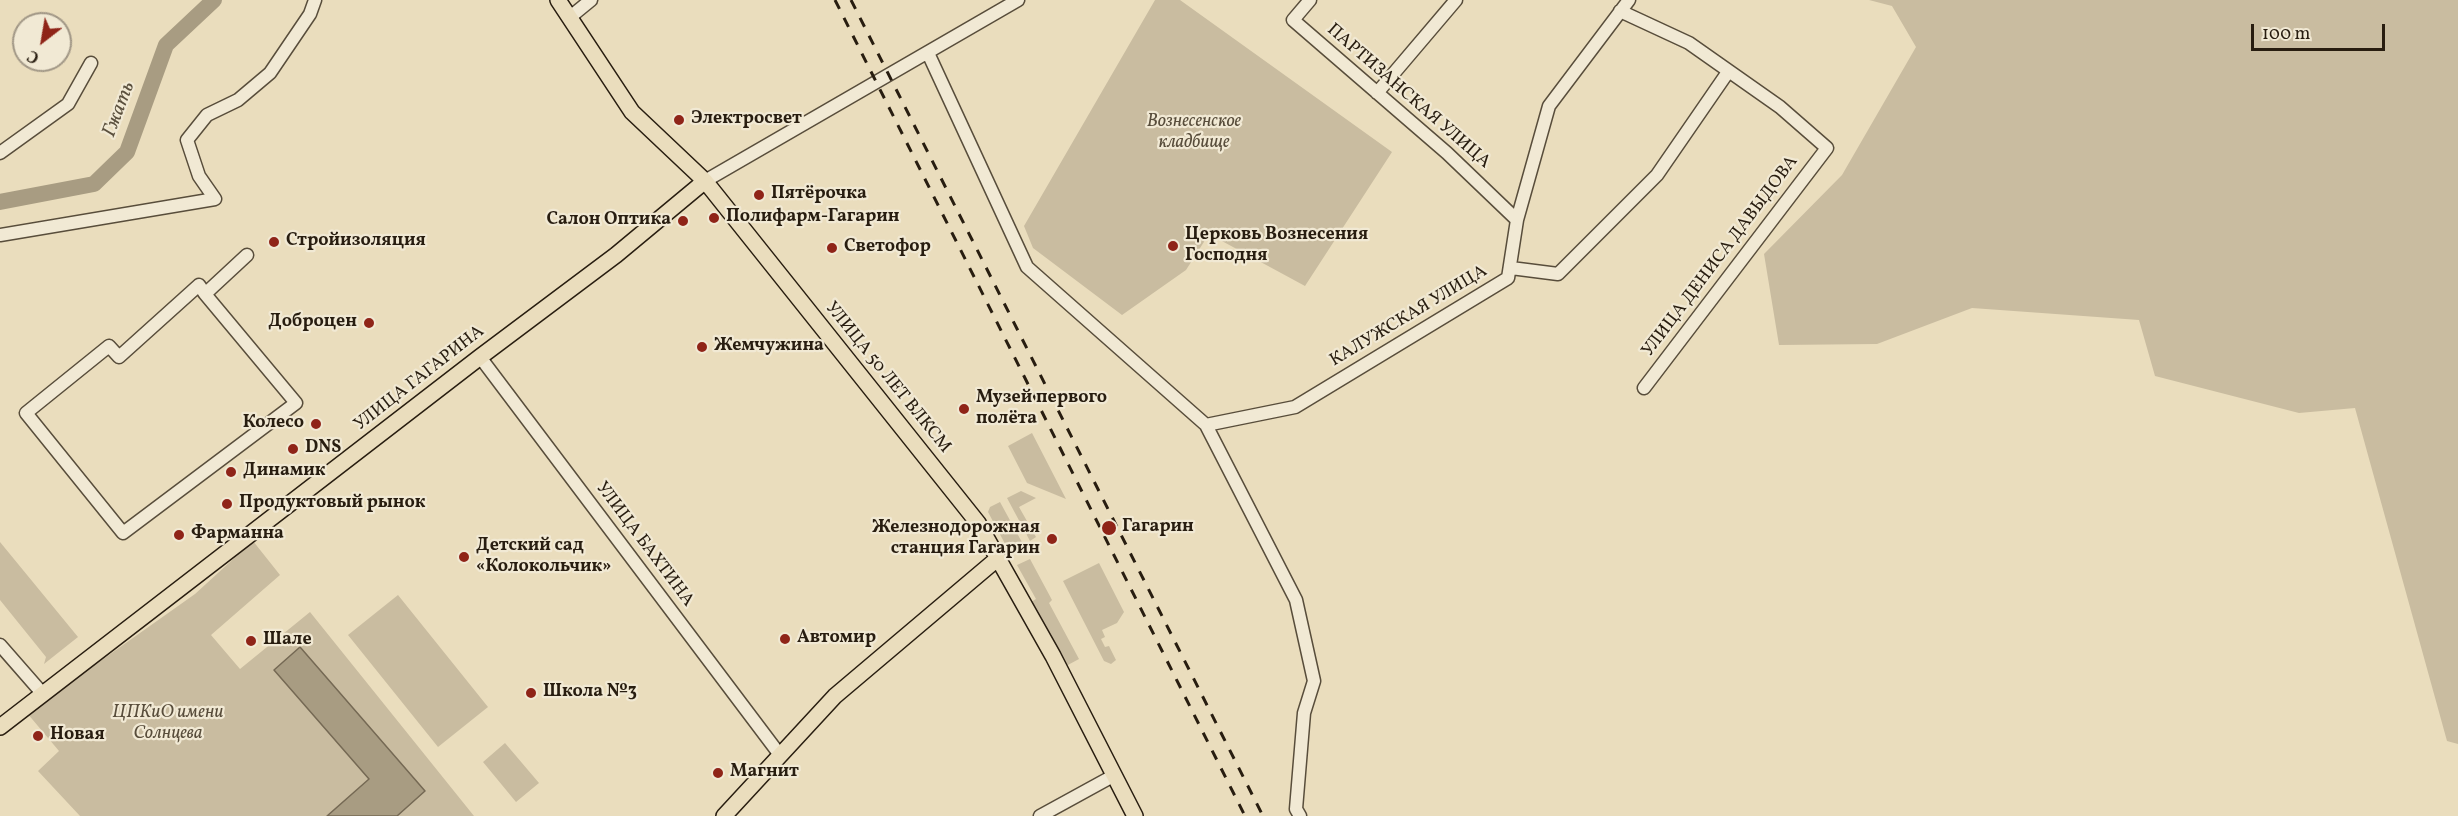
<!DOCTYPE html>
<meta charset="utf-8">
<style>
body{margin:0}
#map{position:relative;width:2458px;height:816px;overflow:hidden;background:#eaddbd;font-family:Vollkorn,serif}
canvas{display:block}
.north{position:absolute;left:12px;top:12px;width:60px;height:60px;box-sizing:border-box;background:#f1e9d4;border:2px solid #a19786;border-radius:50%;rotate:211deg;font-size:16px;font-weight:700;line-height:24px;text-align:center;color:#281d10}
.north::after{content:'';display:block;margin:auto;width:21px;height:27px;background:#8f2418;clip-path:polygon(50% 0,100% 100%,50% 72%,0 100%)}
.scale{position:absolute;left:2251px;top:24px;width:134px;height:27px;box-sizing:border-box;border:3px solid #281d10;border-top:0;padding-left:8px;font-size:18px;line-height:21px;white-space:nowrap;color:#281d10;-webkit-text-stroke:4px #f1e9d4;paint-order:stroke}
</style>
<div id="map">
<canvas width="2458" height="816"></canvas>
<div class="north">С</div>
<div class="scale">100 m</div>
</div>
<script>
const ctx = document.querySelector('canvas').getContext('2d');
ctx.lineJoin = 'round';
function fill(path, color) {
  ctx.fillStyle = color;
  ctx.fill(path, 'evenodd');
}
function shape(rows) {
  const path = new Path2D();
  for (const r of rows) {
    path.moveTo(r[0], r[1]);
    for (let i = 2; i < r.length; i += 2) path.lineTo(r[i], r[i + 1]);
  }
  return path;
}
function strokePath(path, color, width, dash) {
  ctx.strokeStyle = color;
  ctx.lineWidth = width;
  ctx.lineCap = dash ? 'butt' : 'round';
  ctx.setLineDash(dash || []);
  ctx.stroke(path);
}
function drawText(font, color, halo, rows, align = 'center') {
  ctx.font = font + ' Vollkorn,serif';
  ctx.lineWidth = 4.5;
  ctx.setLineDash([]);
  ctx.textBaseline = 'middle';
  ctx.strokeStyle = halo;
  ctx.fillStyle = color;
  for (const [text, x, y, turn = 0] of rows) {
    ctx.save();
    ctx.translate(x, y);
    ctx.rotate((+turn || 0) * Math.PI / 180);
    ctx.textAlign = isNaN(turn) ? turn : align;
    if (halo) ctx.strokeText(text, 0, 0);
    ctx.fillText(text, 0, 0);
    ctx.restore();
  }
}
fill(shape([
 [1155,0,1180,0,1392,152,1305,286,1209,234,1186,270,1122,315,1033,248,1024,226],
 [1869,0,2458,0,2458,744,2447,741,2355,408,2299,413,2155,376,2139,320,1972,308,1877,344,1779,345,1764,254,1842,175,1916,47,1892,6],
 [1032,433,1066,499,1027,483,1008,446],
 [1021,491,1036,498,1019,507,1036,537,1030,541,1007,498],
 [1000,502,1024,546,1010,553,988,512,990,507],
 [253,541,280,575,211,635,240,669,310,612,474,816,80,816,38,771,59,751,27,713,195,594],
 [0,542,78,637,44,664,46,657,0,600],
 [1030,559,1052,600,1049,603,1079,659,1066,666,1031,602,1036,599,1017,565],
 [1099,563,1124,612,1117,623,1102,630,1105,637,1101,639,1105,647,1109,646,1116,660,1111,664,1104,661,1063,581],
 [398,595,488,707,438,747,348,635],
 [505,743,539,783,516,802,483,762]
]), '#c9bca0');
const water = shape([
 [300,647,425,791,397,816,327,816,369,779,274,670,300,647]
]);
fill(water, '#a89c82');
strokePath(water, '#756954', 1.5);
strokePath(shape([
 [0,202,94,184,127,152,166,45,214,0]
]), '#a89c82', 16);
const minor = shape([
 [1310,0,1293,20,1447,153,1517,220],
 [1620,11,1689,43,1780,107,1827,148,1644,388],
 [569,18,591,0],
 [928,53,1027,267,1206,425,1296,600,1314,681,1304,713,1296,809,1300,816],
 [1377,93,1456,0],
 [0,153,68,104,91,63],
 [705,181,1018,0],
 [0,235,215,199,199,176,187,140,207,115,238,100,270,73,310,14,315,0],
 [1511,268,1558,274,1657,175,1728,72],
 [205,294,199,285,119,357,109,346,26,413,123,533,296,403,205,294,247,255],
 [480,357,780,755],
 [1206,425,1295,407,1508,278,1517,220,1549,106,1629,0],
 [0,645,42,693],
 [1040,816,1113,776]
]);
const major = shape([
 [558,0,632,112,705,181,978,523,1053,656,1135,816],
 [0,727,480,357,616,255,705,181],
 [724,816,835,696,997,559]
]);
strokePath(minor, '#584d3b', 15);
strokePath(major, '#281d10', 18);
strokePath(minor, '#f1e9d4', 12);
strokePath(major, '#eaddbd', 15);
strokePath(shape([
 [835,0,1245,816],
 [851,0,1263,816]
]), '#281d10', 3, [10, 10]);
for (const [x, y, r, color] of [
 [679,120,6,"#8f2418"],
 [759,195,6,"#8f2418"],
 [714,218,6,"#8f2418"],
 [683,221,6,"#8f2418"],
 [274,242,6,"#8f2418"],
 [1173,246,6,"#8f2418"],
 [832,248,6,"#8f2418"],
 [369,323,6,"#8f2418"],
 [702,347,6,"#8f2418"],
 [964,409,6,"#8f2418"],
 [316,424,6,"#8f2418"],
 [293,449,6,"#8f2418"],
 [231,472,6,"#8f2418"],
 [227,504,6,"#8f2418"],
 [1109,528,8,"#8f2418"],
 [179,535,6,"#8f2418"],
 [1052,539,6,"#8f2418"],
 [464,557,6,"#8f2418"],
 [785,639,6,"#8f2418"],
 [251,641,6,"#8f2418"],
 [531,693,6,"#8f2418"],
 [38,736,6,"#8f2418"],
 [718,773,6,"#8f2418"]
]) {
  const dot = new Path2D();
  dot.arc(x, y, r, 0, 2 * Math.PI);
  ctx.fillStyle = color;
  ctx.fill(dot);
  strokePath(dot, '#f1e9d4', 2);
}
drawText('18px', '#281d10', '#f1e9d4', [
 ["ПАРТИЗАНСКАЯ УЛИЦА",1408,97,41],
 ["УЛИЦА ДЕНИСА ДАВЫДОВА",1721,257,-53],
 ["КАЛУЖСКАЯ УЛИЦА",1409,317,-31],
 ["УЛИЦА 50 ЛЕТ ВЛКСМ",887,378,51],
 ["УЛИЦА ГАГАРИНА",420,379,-38],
 ["УЛИЦА БАХТИНА",644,545,53]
]);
drawText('bold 18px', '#281d10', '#f1e9d4', [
 ["Электросвет",691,120],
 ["Пятёрочка",771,195],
 ["Полифарм-Гагарин",726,218],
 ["Салон Оптика",671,221,"right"],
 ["Церковь Вознесения",1185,236],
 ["Господня",1185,257],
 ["Стройизоляция",286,242],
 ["Светофор",844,248],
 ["Доброцен",357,323,"right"],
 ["Жемчужина",714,347],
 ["Музей первого",976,399],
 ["полёта",976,420],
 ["Колесо",304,424,"right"],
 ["DNS",305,449],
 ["Динамик",243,472],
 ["Продуктовый рынок",239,504],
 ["Гагарин",1122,528],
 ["Железнодорожная",1040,529,"right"],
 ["станция Гагарин",1040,550,"right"],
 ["Фарманна",191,535],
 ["Детский сад",476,547],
 ["«Колокольчик»",476,568],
 ["Автомир",797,639],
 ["Шале",263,641],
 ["Школа №3",543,693],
 ["Новая",50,736],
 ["Магнит",730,773]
], 'left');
drawText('italic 18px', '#584d3b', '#f1e9d4', [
 ["Вознесенское",1194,123],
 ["кладбище",1194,144],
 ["ЦПКиО имени",168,714],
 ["Солнцева",168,735]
]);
drawText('italic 20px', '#5b503e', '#f1e9d4', [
 ["Гжать",120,110,-69]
]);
</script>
